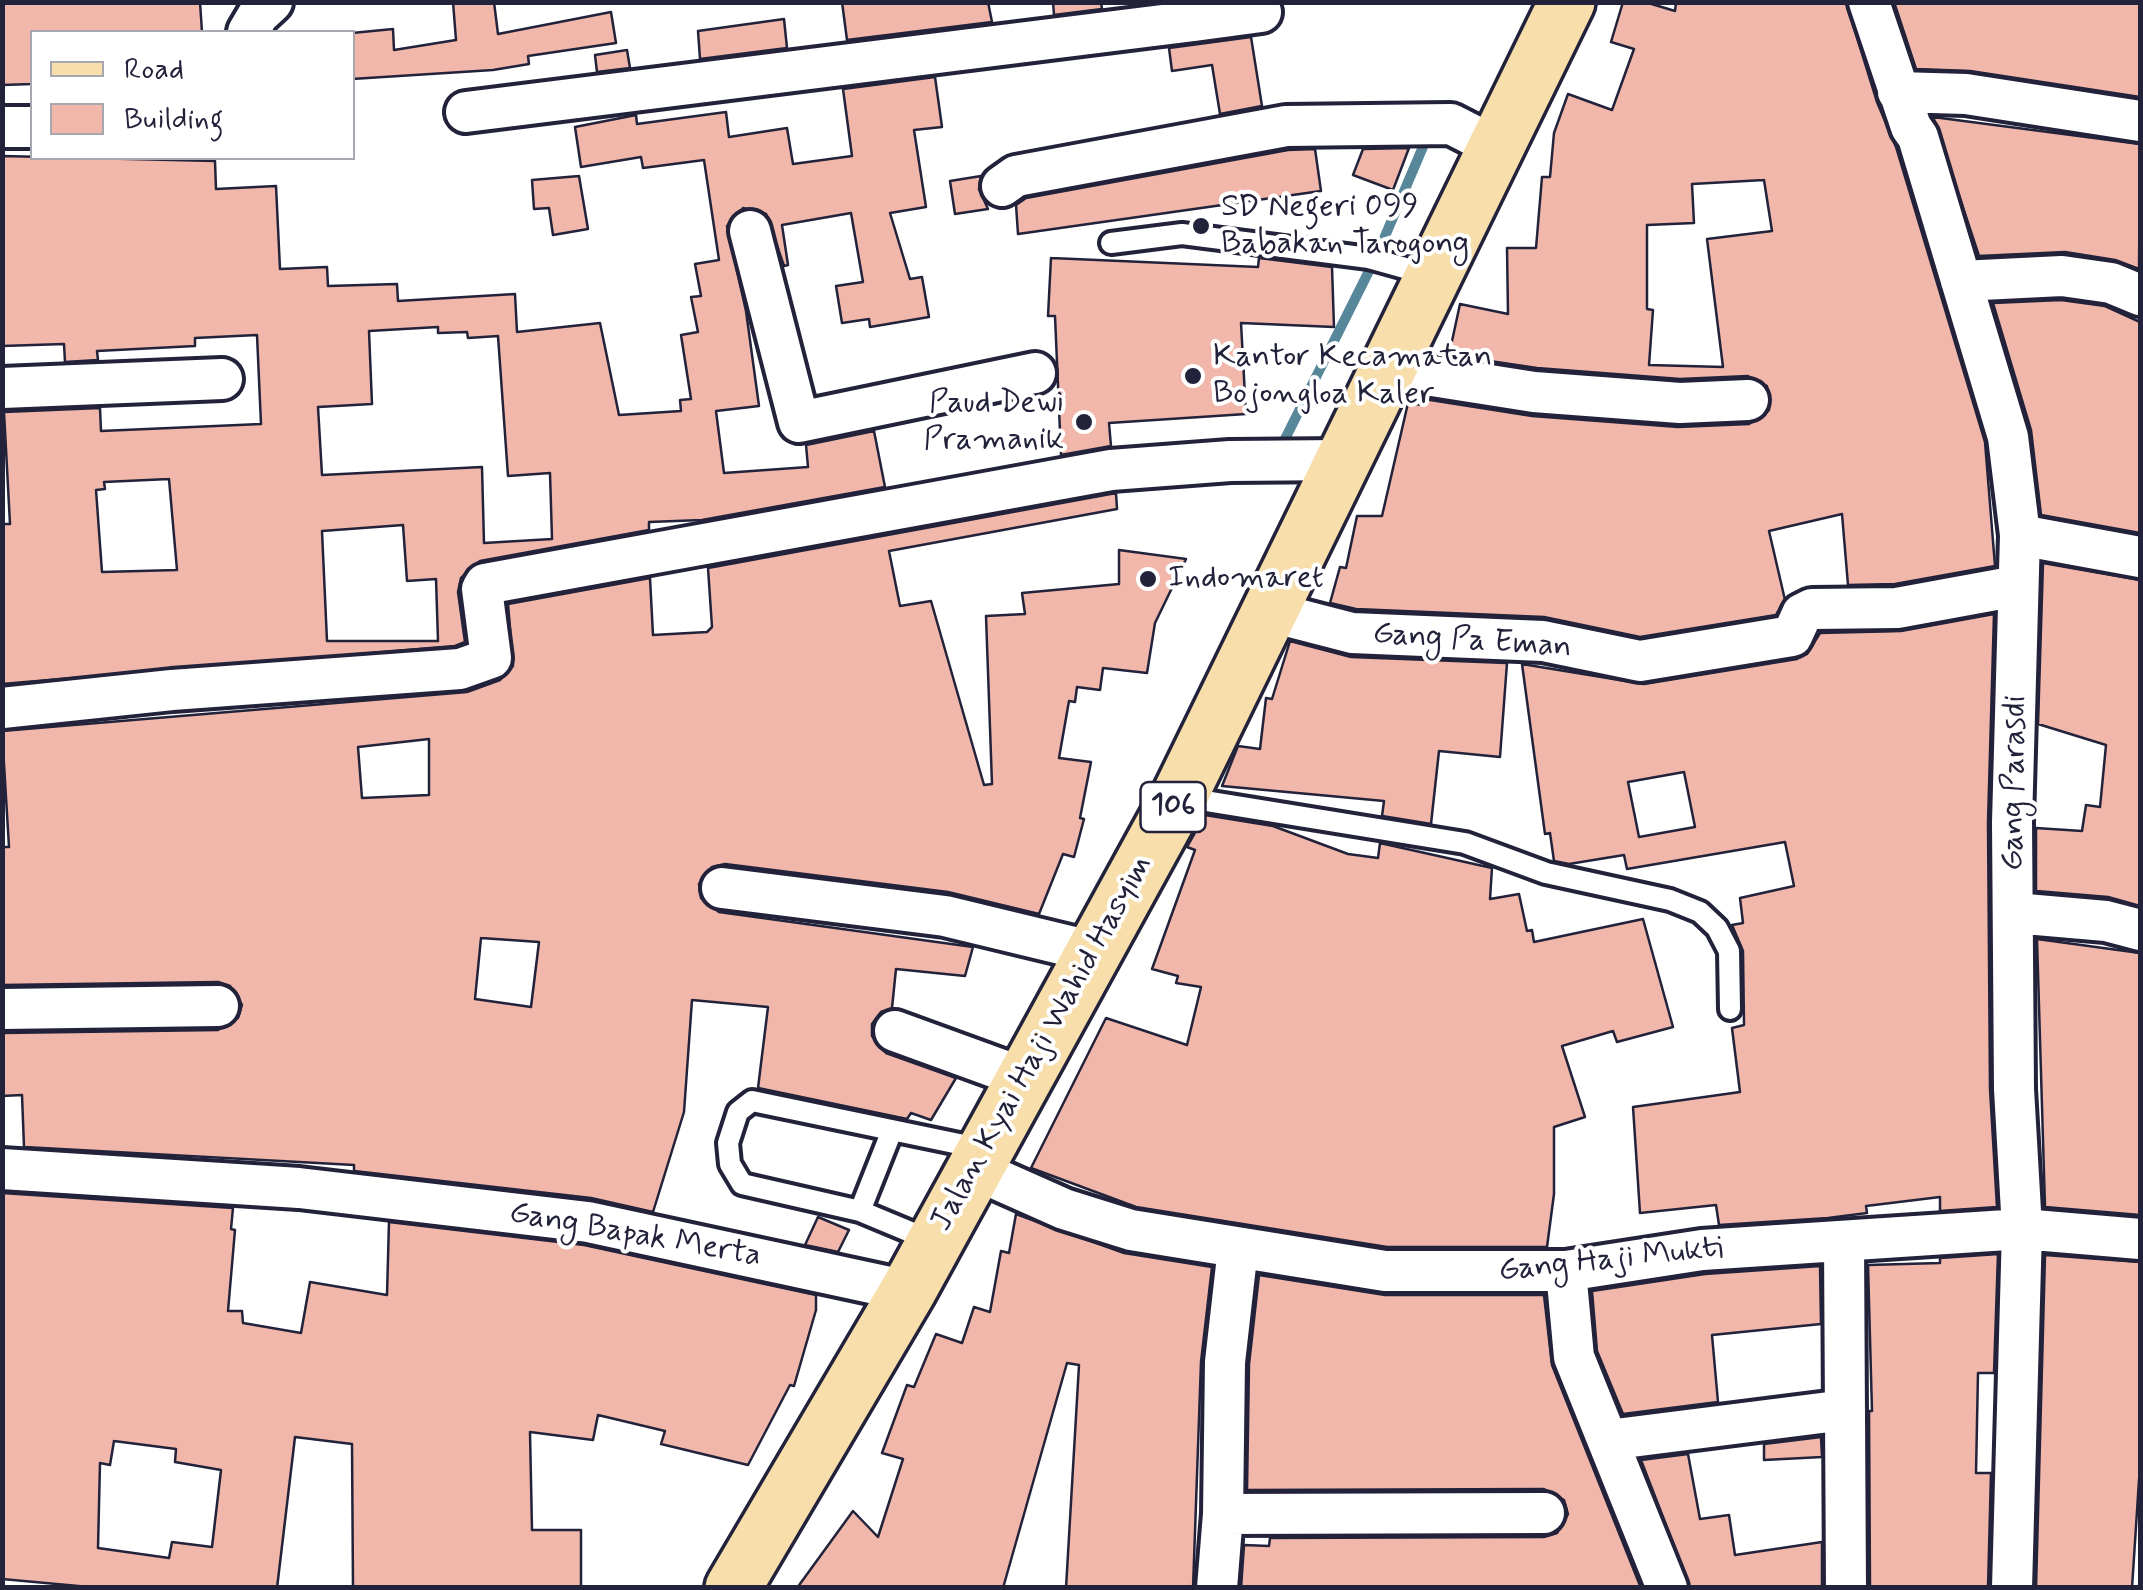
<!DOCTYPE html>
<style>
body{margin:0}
#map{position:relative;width:2143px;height:1590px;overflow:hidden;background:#fff;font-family:Mynerve,sans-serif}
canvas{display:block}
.frame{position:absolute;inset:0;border:5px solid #22223b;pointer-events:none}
.legend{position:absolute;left:30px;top:30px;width:325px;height:130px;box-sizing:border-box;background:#fff;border:2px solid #a7a7b1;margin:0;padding:12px 18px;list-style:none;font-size:30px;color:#22223b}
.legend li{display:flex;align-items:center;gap:20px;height:50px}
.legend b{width:50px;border:2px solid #a7a7b1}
</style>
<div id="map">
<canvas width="2143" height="1590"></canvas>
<div class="frame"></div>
<ul class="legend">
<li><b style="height:12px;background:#f8deab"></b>Road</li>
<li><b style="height:28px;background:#f1b7aa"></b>Building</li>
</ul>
</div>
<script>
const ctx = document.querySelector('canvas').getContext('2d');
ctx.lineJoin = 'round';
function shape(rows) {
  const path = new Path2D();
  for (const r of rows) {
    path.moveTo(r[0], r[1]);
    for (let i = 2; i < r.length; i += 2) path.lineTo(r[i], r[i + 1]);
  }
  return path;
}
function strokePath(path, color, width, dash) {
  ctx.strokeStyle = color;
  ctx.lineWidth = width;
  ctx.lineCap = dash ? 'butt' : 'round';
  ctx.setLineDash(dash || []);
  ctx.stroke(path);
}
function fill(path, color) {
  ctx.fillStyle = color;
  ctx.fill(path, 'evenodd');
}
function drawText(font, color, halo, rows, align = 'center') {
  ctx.font = font + ' Mynerve,sans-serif';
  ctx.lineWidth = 8;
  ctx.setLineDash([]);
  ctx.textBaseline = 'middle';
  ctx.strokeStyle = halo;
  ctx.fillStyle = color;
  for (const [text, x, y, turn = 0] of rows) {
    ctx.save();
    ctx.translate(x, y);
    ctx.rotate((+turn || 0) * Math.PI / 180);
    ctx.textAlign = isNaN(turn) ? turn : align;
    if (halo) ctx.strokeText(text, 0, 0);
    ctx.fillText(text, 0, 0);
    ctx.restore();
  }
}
strokePath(shape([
 [1377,255,1428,135],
 [1280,449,1371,267]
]), '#578799', 10);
const building = shape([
 [2,2,200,2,202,32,32,32,32,84,2,85,2,2],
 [453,2,494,2,498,34,611,12,616,43,528,56,529,64,493,70,352,79,352,33,393,29,394,50,456,40,453,2],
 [842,2,988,2,992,22,847,40,842,2],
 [1053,2,1101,2,1102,9,1054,15,1053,2],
 [1623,2,1645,2,1675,11,1676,2,1846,2,1877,102,1896,147,1985,442,1995,566,1895,584,1848,585,1842,514,1769,531,1785,600,1776,615,1640,637,1544,617,1356,609,1330,603,1340,567,1346,568,1357,516,1382,516,1408,403,1423,405,1424,399,1532,416,1678,427,1749,424,1769,410,1767,386,1748,376,1680,379,1537,368,1449,355,1460,304,1508,314,1507,248,1536,248,1542,177,1550,177,1554,133,1568,94,1612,110,1634,49,1611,42,1623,2],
 [1764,180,1772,231,1707,239,1723,367,1649,365,1653,310,1647,309,1647,225,1694,223,1692,184,1764,180],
 [1894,2,2140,2,2140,97,1970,71,1916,69,1894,2],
 [784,19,787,48,700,59,698,31,784,19],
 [1251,37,1262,106,1220,114,1212,65,1172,71,1169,48,1251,37],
 [627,50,630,68,597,72,595,55,627,50],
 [935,77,942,127,914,130,926,207,890,213,910,279,922,277,929,317,870,327,869,319,842,323,836,286,863,282,851,213,782,225,788,265,784,266,766,214,743,208,727,226,746,311,759,406,716,411,724,473,808,467,806,445,874,431,885,487,702,520,649,522,649,530,480,561,461,578,458,592,465,642,455,646,2,684,2,524,10,524,4,412,100,408,101,431,261,424,257,335,195,338,195,346,97,351,98,360,65,362,64,344,2,346,2,156,215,161,216,189,276,186,280,269,327,267,328,286,397,284,398,301,515,294,517,332,600,323,619,415,681,411,680,400,691,399,681,335,698,332,691,297,701,296,695,264,719,260,704,160,643,168,641,157,581,167,575,127,636,115,637,124,726,112,729,137,787,128,793,164,852,156,843,89,935,77],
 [438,327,438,333,467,332,468,338,498,336,508,476,550,473,552,539,484,543,482,467,322,475,318,407,372,404,369,331,438,327],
 [169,479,177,570,102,572,96,490,105,489,104,482,169,479],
 [403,525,407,581,436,579,438,641,327,641,322,531,403,525],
 [1933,117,2140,144,2139,269,2115,260,2065,252,1979,256,1933,117],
 [1409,148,1393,190,1353,175,1363,149,1409,148],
 [1315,149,1321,191,1018,234,1016,205,1026,198,1288,150,1315,149],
 [579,176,588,229,553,235,549,208,534,209,532,180,579,176],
 [981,176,979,189,988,209,955,214,950,181,981,176],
 [1051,258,1258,267,1259,258,1332,267,1334,327,1241,323,1246,414,1109,423,1111,446,1061,455,1055,316,1048,316,1051,258],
 [2061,300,2105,306,2140,322,2140,533,2041,515,2031,430,1993,303,2061,300],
 [1116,493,1117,509,889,551,900,606,931,601,984,785,992,784,986,616,1025,614,1022,593,1119,584,1119,550,1186,559,1155,623,1147,673,1103,668,1100,690,1077,687,1075,702,1069,701,1059,758,1091,762,1080,818,1084,819,1074,857,1063,854,1039,914,948,892,725,864,712,867,699,884,701,898,719,912,973,947,965,976,896,969,892,1008,881,1012,872,1024,872,1036,886,1053,956,1078,931,1120,911,1113,907,1119,758,1088,768,1007,692,1000,684,1112,653,1212,591,1198,354,1171,354,1165,24,1147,22,1095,2,1096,2,1033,218,1030,238,1018,242,1005,230,986,218,982,2,985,2,847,9,847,2,731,467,692,500,680,513,666,508,604,650,578,653,635,707,632,712,627,708,568,1116,493],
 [429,739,429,795,362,798,358,747,429,739],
 [481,938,539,942,531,1007,475,999,481,938],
 [2043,563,2140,580,2140,906,2108,897,2036,891,2036,828,2082,831,2086,805,2100,807,2106,745,2038,724,2043,563],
 [1994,614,1988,822,1990,1089,1997,1207,1940,1211,1940,1197,1866,1206,1867,1213,1828,1218,1719,1225,1716,1205,1640,1213,1633,1107,1740,1092,1732,1028,1744,1025,1743,951,1732,925,1743,923,1740,898,1794,886,1785,842,1627,869,1624,855,1569,864,1554,861,1550,833,1545,834,1522,664,1644,684,1797,659,1807,654,1820,633,1901,631,1994,614],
 [1684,772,1695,827,1639,837,1628,782,1684,772],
 [1290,641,1351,657,1507,663,1500,757,1439,751,1431,824,1382,816,1384,801,1222,786,1238,746,1260,749,1266,698,1272,699,1290,641],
 [1205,815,1273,826,1348,854,1378,858,1380,843,1492,868,1490,899,1519,894,1527,931,1532,930,1534,942,1643,919,1673,1027,1617,1042,1613,1031,1562,1046,1585,1117,1554,1127,1554,1194,1547,1247,1387,1247,1136,1207,1031,1168,1106,1018,1187,1045,1201,987,1176,983,1178,976,1152,969,1195,850,1187,847,1205,815],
 [2037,939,2140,953,2140,1215,2045,1207,2037,939],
 [2,1193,233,1208,231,1229,235,1230,228,1311,242,1311,243,1323,301,1333,310,1282,387,1295,389,1222,584,1245,816,1295,816,1310,794,1386,790,1385,748,1465,661,1444,665,1431,598,1415,593,1440,530,1432,532,1530,581,1530,581,1588,353,1588,352,1444,295,1437,277,1588,100,1588,2,1579,2,1193],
 [114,1441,176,1449,175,1462,221,1470,212,1547,172,1542,169,1558,98,1548,100,1463,110,1465,114,1441],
 [1016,1214,1124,1253,1212,1267,1201,1362,1193,1588,1066,1588,1079,1365,1067,1363,1003,1588,797,1588,853,1511,878,1537,903,1459,882,1453,907,1385,914,1387,936,1334,962,1343,974,1307,990,1312,1001,1251,1009,1253,1016,1214],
 [818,1217,849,1230,838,1252,805,1245,818,1217],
 [1998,1254,1994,1373,1978,1373,1976,1473,1991,1473,1988,1588,1870,1588,1869,1411,1872,1411,1868,1265,1940,1263,1940,1258,1998,1254],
 [2045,1255,2140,1262,2140,1465,2132,1588,2036,1588,2045,1255],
 [1820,1266,1821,1324,1712,1335,1718,1402,1623,1414,1597,1351,1592,1291,1705,1274,1820,1266],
 [1259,1275,1385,1295,1544,1295,1552,1365,1641,1588,1241,1588,1244,1545,1269,1546,1270,1538,1544,1537,1557,1533,1568,1514,1564,1500,1544,1489,1247,1490,1249,1364,1259,1275],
 [1821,1437,1822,1457,1764,1460,1764,1444,1821,1437],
 [1688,1454,1700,1519,1729,1515,1735,1555,1822,1542,1822,1588,1690,1588,1641,1460,1688,1454]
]);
fill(building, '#f1b7aa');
strokePath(building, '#22223b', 2.5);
const lane = shape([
 [1111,243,1182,234,1369,258,1430,275],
 [1181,797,1465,843,1546,873,1670,900,1700,912,1717,928,1729,951,1730,1009],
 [860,1211,891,1133],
 [932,1241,860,1211,742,1184,730,1164,728,1143,738,1112,752,1101,983,1149]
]);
const street = shape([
 [1869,2,1911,127,1918,137,2008,437,2020,535,2012,822,2014,1089,2022,1229,2012,1588],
 [1194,21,1261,12],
 [248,32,258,15,272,2],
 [1898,92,1966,94,2140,121],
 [466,112,1194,21,1192,2],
 [2,127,32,127],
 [1002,186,1016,176,1286,126,1451,124,1496,147],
 [750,231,799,422,1035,373],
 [1961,281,2062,276,2111,283,2140,295],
 [1388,364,1426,375,1534,392,1680,403,1748,400],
 [2,388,222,379],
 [2020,535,2140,557],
 [1267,611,1352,633,1543,641,1640,661,1792,636,1802,614,1812,609,1897,608,2017,586],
 [2,708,172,690,460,669,491,658,482,589,485,584,1111,470,1230,461,1341,460],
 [722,888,945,916,1094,952],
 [2014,913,2106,921,2140,930],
 [2,1009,218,1006],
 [895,1031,1024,1078],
 [2,1169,299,1188,588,1222,908,1291],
 [974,1169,1064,1209,1131,1230,1385,1271,1566,1271,1702,1250,2022,1229,2140,1239],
 [1844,1242,1846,1588],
 [1566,1271,1574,1357,1667,1588],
 [1608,1440,1845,1410],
 [1223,1514,1544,1513],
 [1217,1588,1223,1514,1225,1362,1238,1248]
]);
const primary = shape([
 [733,1588,908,1291,1179,797,1567,2]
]);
strokePath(lane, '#22223b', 28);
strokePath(street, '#22223b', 48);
strokePath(primary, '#22223b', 62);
strokePath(lane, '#fff', 20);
strokePath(street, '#fff', 40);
strokePath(primary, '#f8deab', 55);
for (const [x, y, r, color] of [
 [1201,226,10,"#22223b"],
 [1193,376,10,"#22223b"],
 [1084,422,10,"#22223b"],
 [1148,579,10,"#22223b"]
]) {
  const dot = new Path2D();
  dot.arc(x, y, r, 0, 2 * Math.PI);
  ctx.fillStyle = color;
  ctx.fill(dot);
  strokePath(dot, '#fff', 4);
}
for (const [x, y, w] of [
 [1173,807,65]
]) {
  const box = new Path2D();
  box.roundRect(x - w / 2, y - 25, w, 50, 8);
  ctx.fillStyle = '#fff';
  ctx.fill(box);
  strokePath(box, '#22223b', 2.5);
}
drawText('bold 30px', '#22223b', null, [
 ["106",1173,807]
]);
drawText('32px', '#22223b', '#fff', [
 ["SD Negeri 099",1221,208],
 ["Babakan Tarogong",1221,245],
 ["Kantor Kecamatan",1213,358],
 ["Bojongloa Kaler",1213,395],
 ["Paud Dewi",1064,404,"right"],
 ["Pramanik",1064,441,"right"],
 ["Indomaret",1168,579]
], 'left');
drawText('32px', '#22223b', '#fff', [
 ["Gang Pa Eman",1472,642,4],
 ["Gang Parasdi",2016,783,-89],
 ["Jalan Kyai Haji Wahid Hasyim",1043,1044,-61],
 ["Gang Bapak Merta",635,1236,10],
 ["Gang Haji Mukti",1611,1261,-6]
]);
</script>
